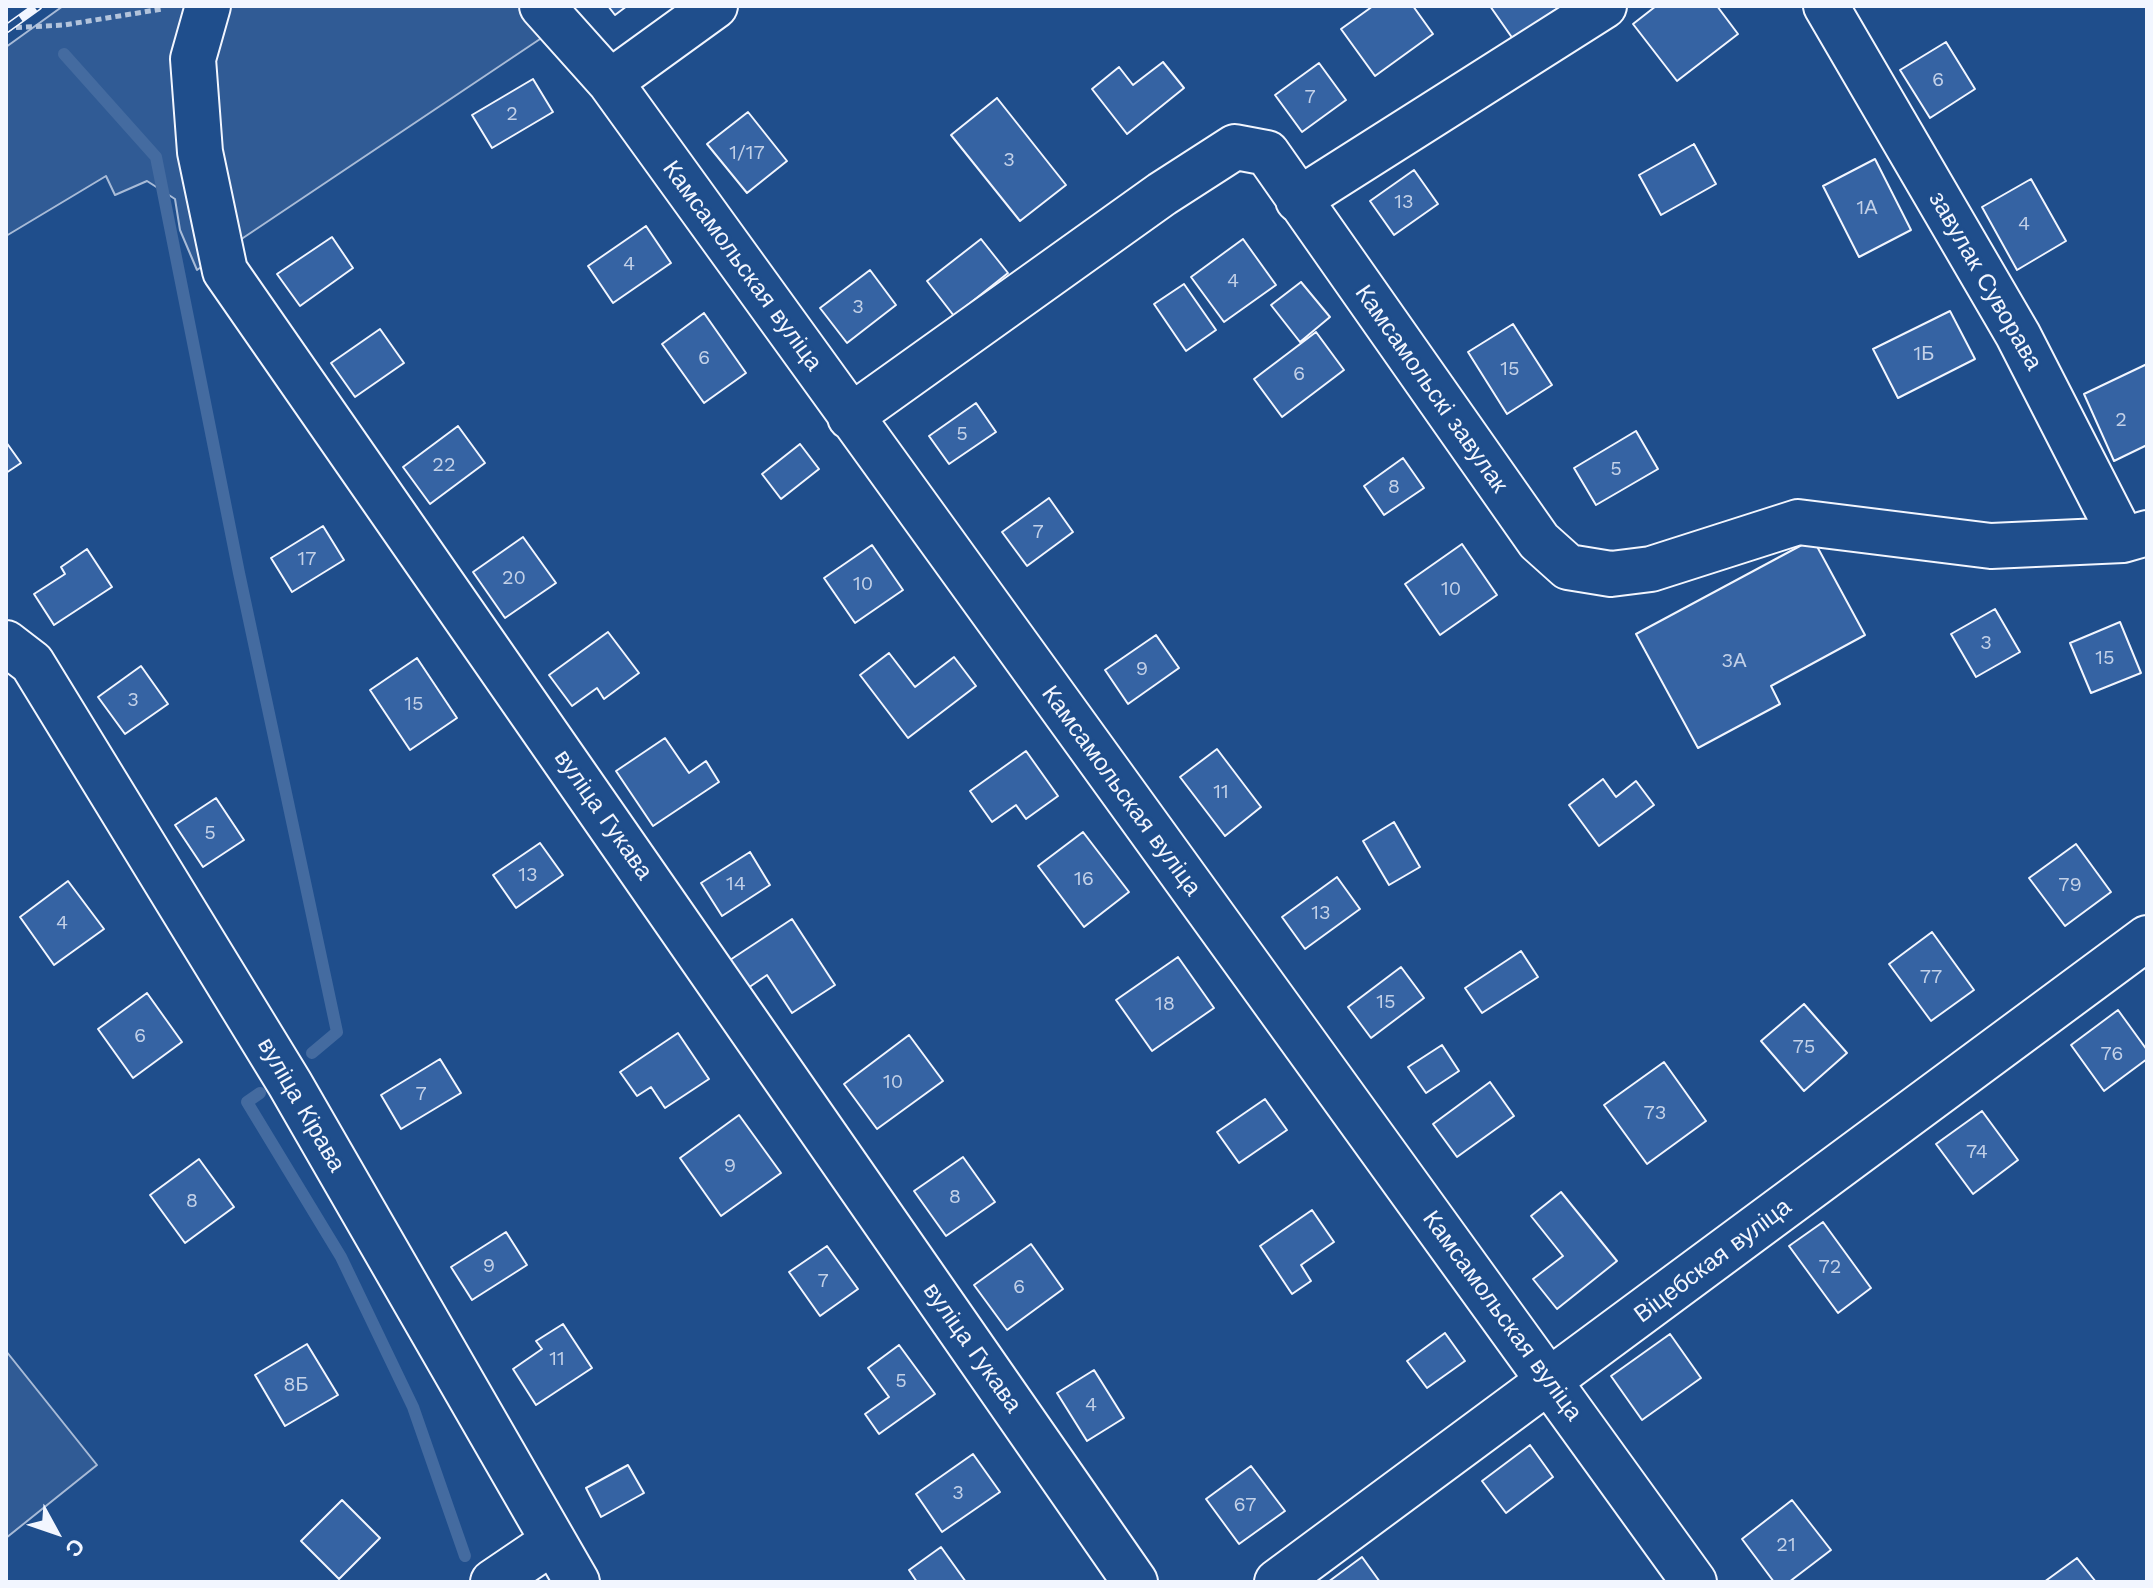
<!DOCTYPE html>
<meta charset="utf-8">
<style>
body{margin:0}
#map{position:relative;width:2153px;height:1588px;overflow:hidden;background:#1f4e8c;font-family:"Work Sans",sans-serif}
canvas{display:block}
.frame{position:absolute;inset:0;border:8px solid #f2f6ff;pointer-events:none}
.north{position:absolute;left:16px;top:1492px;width:80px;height:80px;-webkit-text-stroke:6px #1f4e8c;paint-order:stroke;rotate:130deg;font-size:22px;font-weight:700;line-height:32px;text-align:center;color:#f2f6ff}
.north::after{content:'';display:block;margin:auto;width:28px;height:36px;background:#f2f6ff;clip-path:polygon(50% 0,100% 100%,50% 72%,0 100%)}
</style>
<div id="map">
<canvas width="2153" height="1588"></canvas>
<div class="frame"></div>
<div class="north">С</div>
</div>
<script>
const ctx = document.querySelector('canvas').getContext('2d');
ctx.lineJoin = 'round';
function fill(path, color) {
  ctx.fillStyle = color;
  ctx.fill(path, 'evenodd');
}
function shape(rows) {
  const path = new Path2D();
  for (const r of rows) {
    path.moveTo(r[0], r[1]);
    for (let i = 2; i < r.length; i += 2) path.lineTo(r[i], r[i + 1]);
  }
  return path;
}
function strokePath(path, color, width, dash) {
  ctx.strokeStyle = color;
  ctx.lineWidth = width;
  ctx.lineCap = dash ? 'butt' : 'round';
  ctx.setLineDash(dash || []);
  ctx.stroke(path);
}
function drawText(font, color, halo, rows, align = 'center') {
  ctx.font = font + ' "Work Sans",sans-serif';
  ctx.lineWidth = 6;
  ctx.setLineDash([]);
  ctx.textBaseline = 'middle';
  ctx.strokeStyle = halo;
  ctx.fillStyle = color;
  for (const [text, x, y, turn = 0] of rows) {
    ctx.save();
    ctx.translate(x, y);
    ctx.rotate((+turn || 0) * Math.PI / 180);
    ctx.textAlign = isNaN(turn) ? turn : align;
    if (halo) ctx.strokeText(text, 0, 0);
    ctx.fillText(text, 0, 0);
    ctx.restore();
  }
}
const built = shape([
 [63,6,193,6,211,260,197,270,180,230,175,199,147,181,115,195,106,176,6,236,6,47,63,6],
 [219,6,530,6,552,31,237,242,204,61,219,6],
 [6,1351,97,1465,6,1538,6,1351]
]);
fill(built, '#305b95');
strokePath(built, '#a8bbd7', 2);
strokePath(shape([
 [64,54,156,157,239,573,337,1032,312,1053],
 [260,1093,247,1102,341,1257,413,1407,465,1556]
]), '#446ba0', 12);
const building = shape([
 [608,6,627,6,615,15,608,6],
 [1373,6,1413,6,1433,34,1375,76,1341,29,1373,6],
 [1490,6,1561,6,1513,39,1490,6],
 [1656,6,1717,6,1738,34,1677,81,1633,24,1656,6],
 [1946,42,1975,89,1930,118,1900,70,1946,42],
 [1163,62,1184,88,1127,134,1092,89,1119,67,1133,85,1163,62],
 [1319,63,1346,100,1302,132,1275,95,1319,63],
 [533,79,553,112,492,148,472,115,533,79],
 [997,98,1066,185,1020,221,951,135,997,98],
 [748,112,787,161,747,193,707,144,748,112],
 [1694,144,1716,184,1661,215,1639,175,1694,144],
 [1875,159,1911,230,1859,257,1823,186,1875,159],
 [1414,170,1438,204,1394,235,1370,201,1414,170],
 [2031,179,2066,241,2017,270,1982,207,2031,179],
 [646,226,671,263,613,303,588,266,646,226],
 [332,237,353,268,300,306,277,274,332,237],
 [981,239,1008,273,954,316,927,281,981,239],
 [1243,239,1276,285,1224,322,1191,277,1243,239],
 [870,270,896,305,847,343,820,308,870,270],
 [1301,282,1330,317,1300,342,1271,305,1301,282],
 [1184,284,1216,330,1186,351,1154,304,1184,284],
 [1950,311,1975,359,1898,398,1873,349,1950,311],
 [704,313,746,373,704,403,662,344,704,313],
 [1513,324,1552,385,1507,414,1468,352,1513,324],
 [380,329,404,363,355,397,331,363,380,329],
 [1316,332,1344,370,1282,417,1254,379,1316,332],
 [2147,364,2147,445,2114,461,2084,394,2147,364],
 [976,403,996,432,949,464,929,436,976,403],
 [458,426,485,463,430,504,403,467,458,426],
 [1636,431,1658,469,1596,505,1574,468,1636,431],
 [6,442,21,463,6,473,6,442],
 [800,444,819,469,781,499,762,474,800,444],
 [1403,458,1424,488,1384,515,1364,486,1403,458],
 [1049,498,1073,532,1027,566,1002,532,1049,498],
 [323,526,344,560,292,592,271,558,323,526],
 [523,537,556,583,505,618,473,572,523,537],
 [1813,539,1865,635,1771,686,1780,704,1698,748,1636,634,1813,539],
 [1462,544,1497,595,1440,635,1405,584,1462,544],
 [872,545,903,590,855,623,824,578,872,545],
 [87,549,112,587,54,625,34,594,65,574,61,567,87,549],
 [1995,609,2020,652,1976,677,1951,634,1995,609],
 [2120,622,2141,673,2091,693,2070,643,2120,622],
 [608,632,639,673,604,699,597,688,572,706,549,675,608,632],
 [1156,635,1179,668,1128,704,1105,670,1156,635],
 [889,653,915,687,954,657,976,686,908,738,860,675,889,653],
 [417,658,457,718,410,750,370,690,417,658],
 [141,666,168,704,125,734,98,697,141,666],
 [665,738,689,773,706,761,719,782,653,826,616,771,665,738],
 [1217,749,1261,807,1225,836,1180,777,1217,749],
 [1026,751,1058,796,1026,819,1016,805,992,822,970,791,1026,751],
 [1603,779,1616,797,1636,781,1654,805,1599,846,1569,805,1603,779],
 [216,798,244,840,203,867,175,825,216,798],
 [1394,822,1420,867,1389,885,1363,841,1394,822],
 [1083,832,1129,892,1084,927,1038,866,1083,832],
 [540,843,563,875,516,908,493,875,540,843],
 [2076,844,2111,892,2065,926,2029,878,2076,844],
 [750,852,770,885,722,916,701,883,750,852],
 [1337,877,1360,909,1305,949,1282,917,1337,877],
 [68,881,104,929,54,965,20,917,68,881],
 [792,919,835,985,792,1013,767,975,748,988,730,960,792,919],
 [1932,932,1974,990,1931,1021,1889,964,1932,932],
 [1521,951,1538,977,1482,1013,1465,988,1521,951],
 [1178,957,1214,1008,1152,1051,1116,1000,1178,957],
 [1401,967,1424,998,1371,1038,1348,1007,1401,967],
 [147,993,182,1042,133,1078,98,1029,147,993],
 [1804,1004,1847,1053,1804,1091,1761,1041,1804,1004],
 [2118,1010,2147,1050,2147,1059,2104,1091,2071,1045,2118,1010],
 [678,1033,709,1079,665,1108,651,1087,637,1096,620,1072,678,1033],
 [909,1035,943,1081,877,1129,844,1084,909,1035],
 [1442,1045,1459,1071,1426,1093,1408,1067,1442,1045],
 [440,1059,461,1093,401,1129,381,1095,440,1059],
 [1664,1062,1706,1121,1647,1164,1604,1105,1664,1062],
 [1490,1082,1514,1116,1457,1157,1433,1124,1490,1082],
 [1265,1099,1287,1130,1239,1163,1217,1132,1265,1099],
 [1982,1111,2018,1160,1973,1194,1936,1144,1982,1111],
 [739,1115,781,1173,721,1216,680,1158,739,1115],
 [963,1157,995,1202,946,1236,914,1191,963,1157],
 [199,1159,234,1207,185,1243,150,1195,199,1159],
 [1561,1192,1617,1261,1557,1309,1533,1279,1563,1256,1531,1216,1561,1192],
 [1312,1210,1334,1242,1301,1265,1311,1281,1292,1294,1260,1246,1312,1210],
 [1823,1222,1871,1288,1838,1313,1789,1246,1823,1222],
 [506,1232,527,1265,472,1300,451,1267,506,1232],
 [1031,1244,1063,1289,1007,1330,974,1285,1031,1244],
 [827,1246,858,1289,820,1316,789,1272,827,1246],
 [563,1324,592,1368,536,1405,513,1369,542,1349,536,1341,563,1324],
 [1445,1333,1465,1361,1427,1388,1407,1361,1445,1333],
 [1670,1334,1701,1378,1642,1420,1611,1376,1670,1334],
 [307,1344,338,1395,285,1426,255,1375,307,1344],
 [899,1345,935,1394,879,1434,865,1414,889,1397,868,1368,899,1345],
 [1094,1370,1124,1418,1087,1441,1057,1393,1094,1370],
 [1530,1445,1553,1477,1506,1513,1482,1481,1530,1445],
 [973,1454,1000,1492,942,1532,916,1494,973,1454],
 [628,1465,644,1493,601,1517,586,1488,628,1465],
 [1251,1466,1285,1511,1239,1544,1206,1499,1251,1466],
 [342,1500,380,1538,339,1579,301,1541,342,1500],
 [1792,1500,1831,1550,1789,1582,1774,1582,1742,1539,1792,1500],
 [941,1547,966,1582,917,1582,909,1570,941,1547],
 [1362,1557,1380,1582,1328,1582,1362,1557],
 [2077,1558,2096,1582,2044,1582,2077,1558]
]);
fill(building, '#3563a3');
strokePath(building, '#f2f6ff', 2);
const minor = shape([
 [208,6,193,59,200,152,225,271,1135,1582],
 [542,6,610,82,1694,1582],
 [1826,6,2018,335,2123,540],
 [610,82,715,6],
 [1298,200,1604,6],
 [850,417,1162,194,1235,147,1267,153,1539,541,1568,567,1611,574,1651,569,1798,522,1991,546,2123,540,2147,533],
 [6,643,32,663,290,1084,577,1582],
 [493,1582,552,1542],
 [1277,1582,2147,938]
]);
strokePath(minor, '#f2f6ff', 48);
strokePath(shape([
 [6,28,64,25,162,9]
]), '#b3c4dc', 5, [6, 4]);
strokePath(minor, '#1f4e8c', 44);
const rail = shape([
 [6,29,38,6]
]);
strokePath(rail, '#f2f6ff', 9);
strokePath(rail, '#1f4e8c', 6, [18]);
drawText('20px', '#c3d1e8', null, [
 ["6",1938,80],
 ["7",1310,97],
 ["2",512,114],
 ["1/17",747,153],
 ["3",1009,160],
 ["13",1404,202],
 ["1А",1867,208],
 ["4",2024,224],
 ["4",629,264],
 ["4",1233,281],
 ["3",858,307],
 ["1Б",1924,354],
 ["6",704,358],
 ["15",1510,369],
 ["6",1299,374],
 ["2",2121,420],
 ["5",962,434],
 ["22",444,465],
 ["5",1616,469],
 ["8",1394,487],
 ["7",1038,532],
 ["17",307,559],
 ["20",514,578],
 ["10",863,584],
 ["10",1451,589],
 ["3",1986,643],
 ["15",2105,658],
 ["3А",1734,661],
 ["9",1142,669],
 ["3",133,700],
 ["15",414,704],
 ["11",1221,792],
 ["5",210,833],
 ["13",528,875],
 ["16",1084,879],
 ["14",736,884],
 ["79",2070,885],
 ["13",1321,913],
 ["4",62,923],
 ["77",1931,977],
 ["15",1386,1002],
 ["18",1165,1004],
 ["6",140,1036],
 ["75",1804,1047],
 ["76",2112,1054],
 ["10",893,1082],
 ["7",421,1094],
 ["73",1655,1113],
 ["74",1977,1152],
 ["9",730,1166],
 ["8",955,1197],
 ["8",192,1201],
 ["9",489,1266],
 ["72",1830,1267],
 ["7",823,1281],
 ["6",1019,1287],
 ["11",557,1359],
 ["5",901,1381],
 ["8Б",296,1385],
 ["4",1091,1405],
 ["3",958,1493],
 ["67",1245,1505],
 ["21",1786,1545]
]);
drawText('24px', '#f2f6ff', '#1f4e8c', [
 ["Камсамольская вуліца",742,266,54],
 ["завулак Суворава",1985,281,60],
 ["Камсамольскі завулак",1431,389,55],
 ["Камсамольская вуліца",1121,791,54],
 ["вуліца Гукава",603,815,55],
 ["вуліца Кірава",301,1105,60],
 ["Віцебская вуліца",1713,1261,-37],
 ["Камсамольская вуліца",1502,1316,54],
 ["вуліца Гукава",972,1348,55]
]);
</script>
